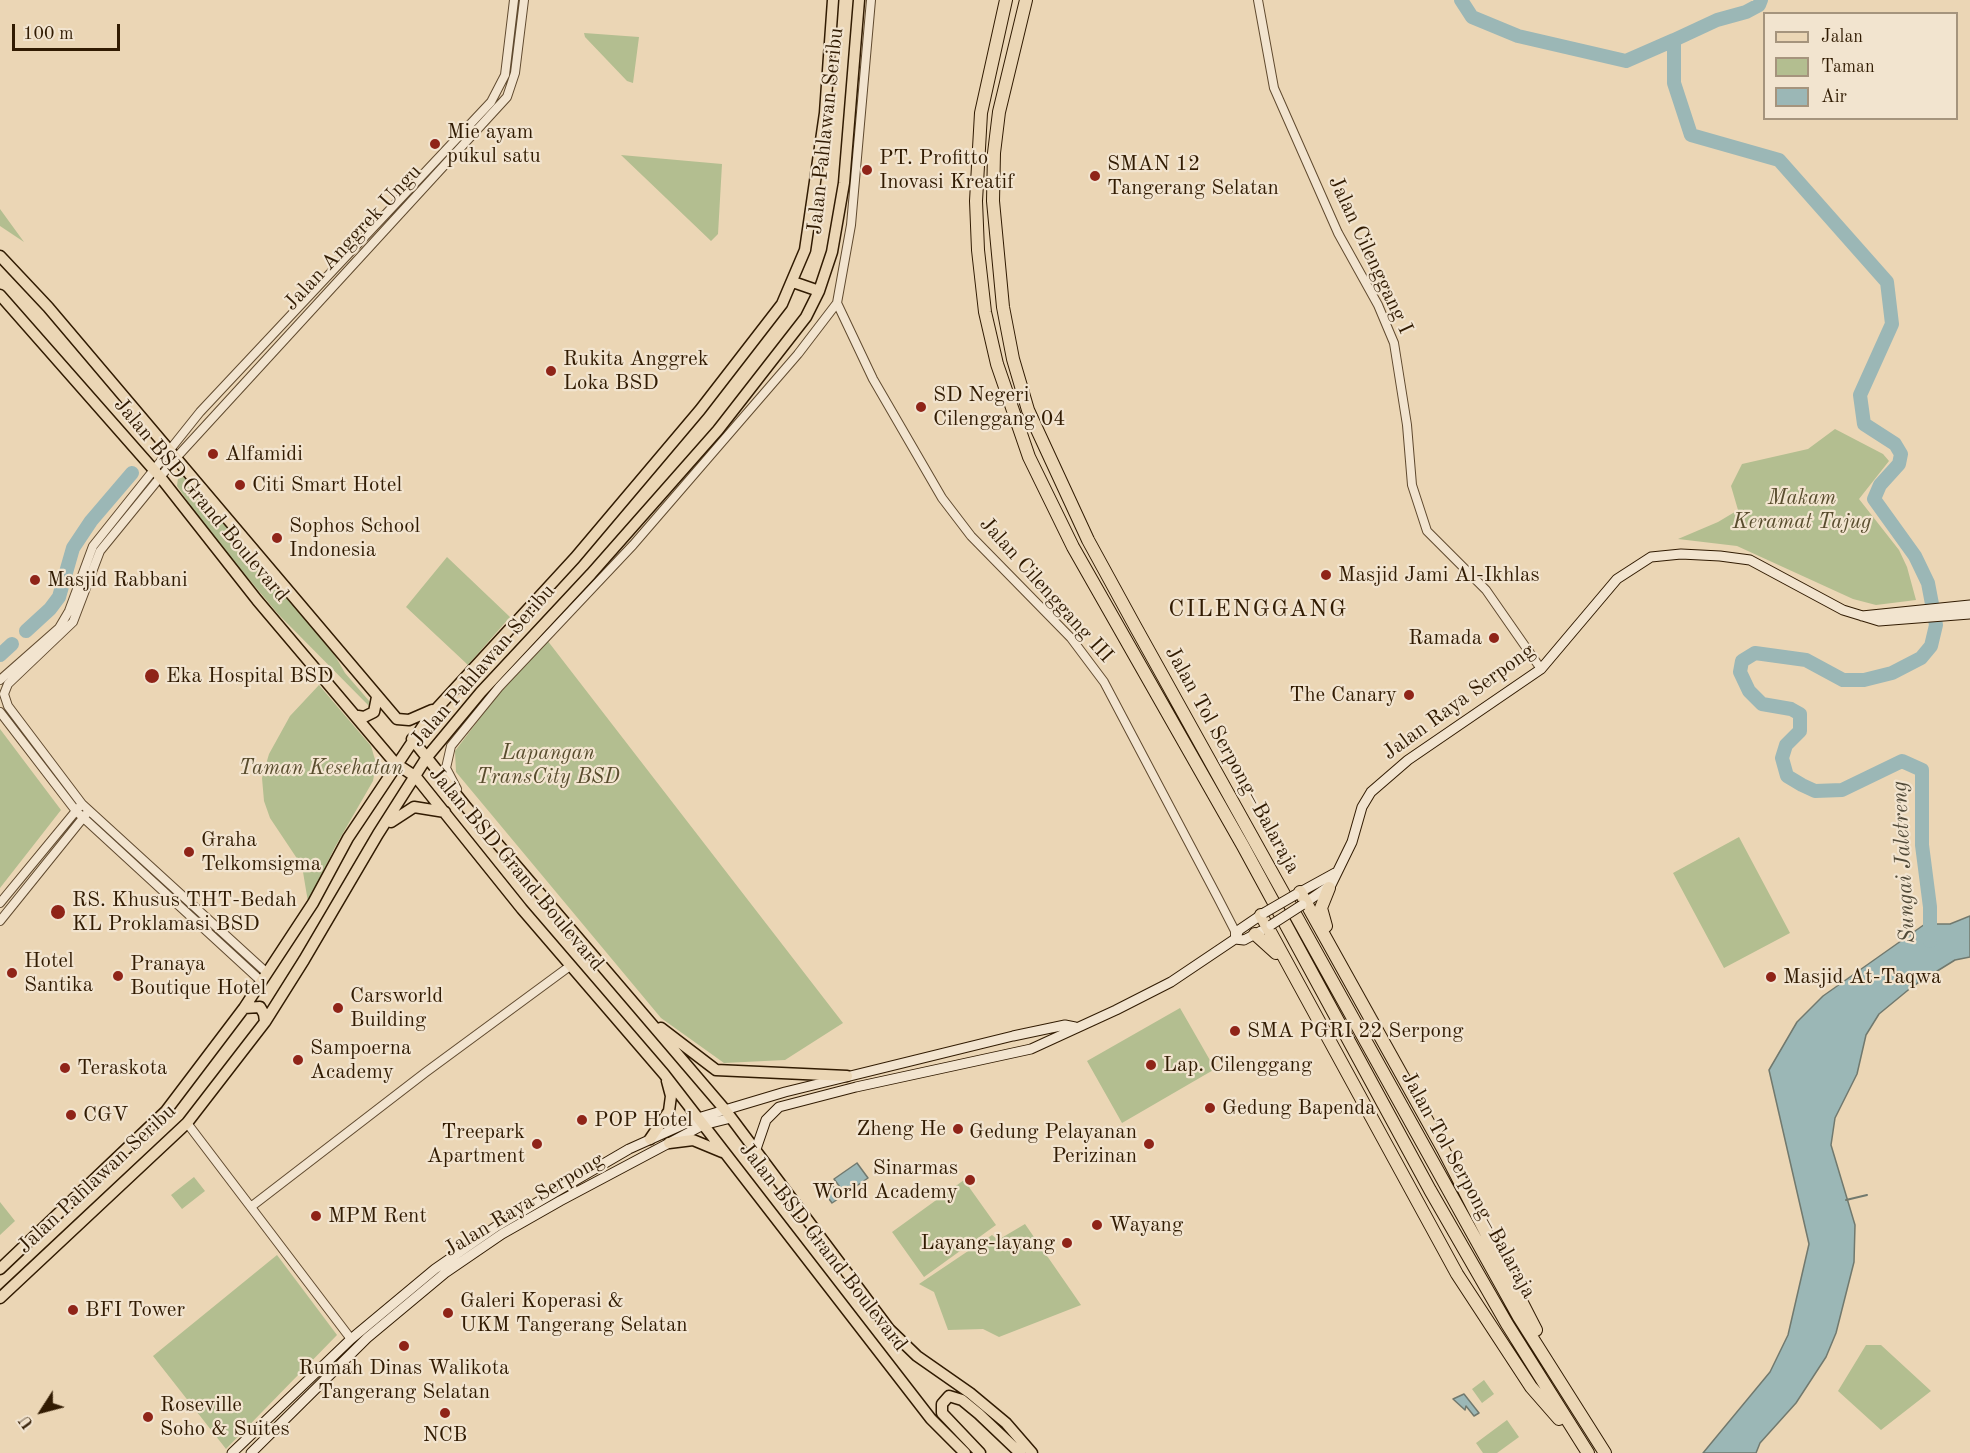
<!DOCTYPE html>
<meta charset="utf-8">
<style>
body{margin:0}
#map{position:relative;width:1970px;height:1453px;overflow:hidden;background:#ebd6b5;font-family:"Old Standard TT",serif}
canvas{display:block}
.legend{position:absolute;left:1763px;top:12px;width:195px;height:108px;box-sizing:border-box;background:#f2e4cf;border:2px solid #a5947d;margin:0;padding:8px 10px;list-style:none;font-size:18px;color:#311b02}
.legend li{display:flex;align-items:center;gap:12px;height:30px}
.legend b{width:30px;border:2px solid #a5947d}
.north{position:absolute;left:12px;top:1381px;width:60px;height:60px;-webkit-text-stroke:4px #f2e4cf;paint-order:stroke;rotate:234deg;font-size:16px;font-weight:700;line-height:24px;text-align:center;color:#311b02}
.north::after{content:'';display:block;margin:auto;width:21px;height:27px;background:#311b02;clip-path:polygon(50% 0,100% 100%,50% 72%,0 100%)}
.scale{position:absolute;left:12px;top:24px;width:108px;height:27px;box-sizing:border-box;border:3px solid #311b02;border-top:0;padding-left:8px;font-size:18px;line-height:21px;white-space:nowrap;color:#311b02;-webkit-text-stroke:4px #f2e4cf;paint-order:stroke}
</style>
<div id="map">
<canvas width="1970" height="1453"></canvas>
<ul class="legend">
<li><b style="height:8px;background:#ebd6b5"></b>Jalan</li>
<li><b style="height:16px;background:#b3be90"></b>Taman</li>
<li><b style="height:16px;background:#9bb7b6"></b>Air</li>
</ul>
<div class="north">U</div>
<div class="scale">100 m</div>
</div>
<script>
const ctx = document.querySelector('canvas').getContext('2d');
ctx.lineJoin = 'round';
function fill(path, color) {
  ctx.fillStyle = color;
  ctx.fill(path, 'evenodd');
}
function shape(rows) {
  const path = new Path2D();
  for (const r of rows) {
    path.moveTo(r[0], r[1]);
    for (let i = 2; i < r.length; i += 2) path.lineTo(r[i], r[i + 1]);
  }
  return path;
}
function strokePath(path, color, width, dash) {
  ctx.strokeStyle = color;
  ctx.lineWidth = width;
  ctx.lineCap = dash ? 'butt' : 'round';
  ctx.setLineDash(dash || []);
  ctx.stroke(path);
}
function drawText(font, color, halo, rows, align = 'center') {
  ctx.font = font + ' "Old Standard TT",serif';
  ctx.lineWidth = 4.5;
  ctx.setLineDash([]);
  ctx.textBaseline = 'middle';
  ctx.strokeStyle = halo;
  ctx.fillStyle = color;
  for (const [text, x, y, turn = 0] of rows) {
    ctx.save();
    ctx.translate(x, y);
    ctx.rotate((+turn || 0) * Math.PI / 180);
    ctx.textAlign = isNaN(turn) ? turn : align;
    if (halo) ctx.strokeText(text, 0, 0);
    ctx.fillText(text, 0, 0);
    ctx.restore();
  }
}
fill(shape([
 [584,33,639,37,633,83,627,81,585,37],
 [621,155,722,164,718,234,711,241],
 [0,209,24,242,0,226],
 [1835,429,1883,454,1889,461,1859,499,1899,550,1907,567,1916,600,1876,605,1853,599,1737,546,1678,539,1718,522,1738,510,1731,486,1742,464,1808,449],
 [184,477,334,654,345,673,370,702,369,706,278,614,203,524,177,486,178,478],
 [447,557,510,617,468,665,406,607],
 [547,640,843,1023,785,1060,724,1063,661,1018,456,772,455,751,499,693],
 [319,685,371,746,376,763,373,781,335,847,308,902,302,866,270,818,264,801,262,778,269,754,290,716],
 [0,729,61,810,0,888],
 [1739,837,1790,933,1724,968,1673,873],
 [1180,1008,1215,1069,1122,1123,1087,1061],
 [194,1177,205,1191,182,1209,171,1195],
 [964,1180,996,1225,924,1277,892,1232],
 [0,1202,15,1221,0,1235],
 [1025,1224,1081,1305,999,1337,983,1329,948,1330,934,1292,919,1284,992,1235,998,1240],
 [277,1255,337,1335,226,1449,153,1356],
 [1866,1345,1881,1345,1931,1391,1881,1430,1838,1391],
 [1484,1380,1494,1394,1482,1403,1472,1389],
 [1507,1420,1519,1437,1497,1453,1483,1453,1476,1443]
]), '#b3be90');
const water = shape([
 [1970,916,1970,957,1955,960,1913,986,1879,1014,1866,1035,1857,1074,1835,1118,1831,1145,1855,1225,1854,1262,1836,1333,1826,1357,1796,1403,1760,1443,1756,1453,1703,1453,1770,1372,1788,1335,1809,1244,1769,1070,1797,1022,1823,996,1925,924,1950,924,1970,916],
 [857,1163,868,1178,845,1194,834,1179,857,1163],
 [830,1182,841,1197,832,1203,821,1188,830,1182],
 [1464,1394,1479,1413,1474,1416,1466,1406,1465,1410,1453,1399,1464,1394]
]);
fill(water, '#9bb7b6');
strokePath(water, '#71796e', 1.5);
strokePath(shape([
 [1846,1200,1867,1195]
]), '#71796e', 2);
strokePath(shape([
 [1461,0,1472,17,1518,36,1626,61,1674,40,1674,83,1691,135,1779,160,1887,282,1892,324,1860,395,1864,424,1895,444,1901,454,1899,464,1880,485,1874,499,1915,556,1928,583,1936,625,1931,646,1921,658,1892,673,1864,680,1843,680,1806,660,1755,653,1742,661,1740,672,1749,691,1762,704,1791,709,1800,714,1800,731,1786,745,1782,758,1787,776,1802,785,1815,791,1842,790,1902,761,1922,770,1922,845,1930,907,1930,941],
 [1674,40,1717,20,1746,12,1759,5,1761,0],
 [26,631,50,609,59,597,73,548,91,521,132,473],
 [0,655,12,644]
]), '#9bb7b6', 14);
const tertiary = shape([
 [1258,0,1274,88,1338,233,1378,305,1394,343,1407,425,1412,485,1427,531,1486,590,1541,669],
 [837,303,873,379,942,498,971,536,1071,638,1104,682,1218,898,1235,931,1235,939],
 [0,680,59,628,69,611,93,546,200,412,491,102,505,75,514,0],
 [0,712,76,811,261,981],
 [457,789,446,768,451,746,499,687,633,545,798,354,837,303,851,225,871,0],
 [0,903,80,806],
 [0,921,87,813],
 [267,973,82,804,8,706,4,694,8,684,73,622,100,551,175,459,507,97,515,73,524,0],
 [187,1123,351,1339],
 [252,1206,426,1072,570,966]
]);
const secondary = shape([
 [1862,616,1970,605],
 [1295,895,1335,873],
 [1302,905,1331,885,1352,842,1362,807,1371,792,1408,760,1541,669,1617,579,1651,557,1681,554,1720,556,1750,560,1843,610,1879,621,1970,614],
 [1235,939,1244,940,1261,931],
 [755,1152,766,1120,779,1107,856,1087,1031,1049,1116,1010,1171,982,1235,939,1239,930,1264,913],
 [232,1453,351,1339,435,1269,497,1226,629,1149,698,1118,785,1092,1013,1036,1065,1025,1075,1027],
 [251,1453,367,1338,445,1273,502,1234,560,1201,703,1125,731,1118]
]);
const primary = shape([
 [0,256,48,307,397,719,409,720,432,710],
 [793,282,819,291],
 [0,295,161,478,257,600,395,763,416,777,522,909,664,1074,931,1419,965,1453],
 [358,716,364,717,374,712,377,697],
 [412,739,467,808,726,1111,889,1329,917,1356,970,1393,1006,1423,1032,1453],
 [391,822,414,807,445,812],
 [244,1008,260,1007,264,1014,265,1022],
 [661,1028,716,1070,847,1076],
 [650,1139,669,1111,671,1096,667,1081],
 [669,1143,693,1140,722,1152],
 [0,1269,166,1111,244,1008,313,903,348,838,429,717,575,558,700,410,782,304,805,250,825,113,833,0],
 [0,1298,187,1123,265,1022,304,960,378,834,427,757,481,692,591,574,718,430,806,317,819,291,832,252,844,183,859,0],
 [980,1453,942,1413,942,1404,949,1396,962,1400,979,1414,1020,1453]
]);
const motorway = shape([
 [1006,0,981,113,976,201,978,250,985,312,997,364,1029,457,1073,547,1243,846,1430,1190,1507,1324,1588,1453],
 [1026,0,999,112,994,153,993,201,1003,307,1013,359,1028,410,1088,540,1135,626,1519,1317,1605,1453],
 [1300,892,1443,1149,1536,1330],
 [1261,915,1457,1274,1531,1387,1559,1419],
 [1326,926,1321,908,1329,888],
 [1255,934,1276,953]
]);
strokePath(tertiary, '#604a2f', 10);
strokePath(secondary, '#311b02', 11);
strokePath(primary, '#311b02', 13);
strokePath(motorway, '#311b02', 14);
strokePath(tertiary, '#f2e4cf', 8);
strokePath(secondary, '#f2e4cf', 9);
strokePath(primary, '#ebd6b5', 10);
strokePath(motorway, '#ebd6b5', 12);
const secondaryBridge = shape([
 [1264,913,1295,895],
 [1271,925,1302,905]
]);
strokePath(secondaryBridge, '#311b02', 11, []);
strokePath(secondaryBridge, '#f2e4cf', 9);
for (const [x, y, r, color] of [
 [435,144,6,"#8f2418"],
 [867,170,6,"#8f2418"],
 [1095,176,6,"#8f2418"],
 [551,371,6,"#8f2418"],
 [921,407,6,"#8f2418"],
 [213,454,6,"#8f2418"],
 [240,485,6,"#8f2418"],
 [277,538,6,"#8f2418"],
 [1326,575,6,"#8f2418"],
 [35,580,6,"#8f2418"],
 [1494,638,6,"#8f2418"],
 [152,676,8,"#8f2418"],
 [1409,695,6,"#8f2418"],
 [189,852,6,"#8f2418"],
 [58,912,8,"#8f2418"],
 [12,973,6,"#8f2418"],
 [118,976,6,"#8f2418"],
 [1771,977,6,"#8f2418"],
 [338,1008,6,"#8f2418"],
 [1235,1031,6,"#8f2418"],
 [298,1060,6,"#8f2418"],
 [1151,1065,6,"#8f2418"],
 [65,1068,6,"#8f2418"],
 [1210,1108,6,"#8f2418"],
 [71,1115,6,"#8f2418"],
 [582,1120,6,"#8f2418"],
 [958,1129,6,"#8f2418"],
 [537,1144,6,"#8f2418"],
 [1149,1144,6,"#8f2418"],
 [970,1180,6,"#8f2418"],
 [316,1216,6,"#8f2418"],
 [1097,1225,6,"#8f2418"],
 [1067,1243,6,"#8f2418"],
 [73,1310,6,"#8f2418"],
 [448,1313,6,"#8f2418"],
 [404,1346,6,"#8f2418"],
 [445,1413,6,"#8f2418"],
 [148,1417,6,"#8f2418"]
]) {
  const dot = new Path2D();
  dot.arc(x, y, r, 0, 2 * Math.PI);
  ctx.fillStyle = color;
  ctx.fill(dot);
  strokePath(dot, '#f2e4cf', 2);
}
drawText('21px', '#311b02', '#f2e4cf', [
 ["Jalan Pahlawan Seribu",826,131,-84],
 ["Jalan Anggrek Ungu",353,238,-47],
 ["Jalan Cilenggang I",1370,255,65],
 ["Jalan BSD Grand Boulevard",201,500,50],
 ["Jalan Cilenggang III",1046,590,48],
 ["Jalan Pahlawan Seribu",483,666,-49],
 ["Jalan Raya Serpong",1459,702,-36],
 ["Jalan Tol Serpong–Balaraja",1232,760,61],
 ["Jalan BSD Grand Boulevard",516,869,50],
 ["Jalan Pahlawan Seribu",97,1179,-43],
 ["Jalan Tol Serpong–Balaraja",1468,1185,61],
 ["Jalan Raya Serpong",524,1205,-31],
 ["Jalan BSD Grand Boulevard",823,1247,52]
]);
drawText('21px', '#311b02', '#f2e4cf', [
 ["Mie ayam",447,132],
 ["pukul satu",447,156],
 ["PT. Profitto",879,158],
 ["Inovasi Kreatif",879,182],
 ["SMAN 12",1107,164],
 ["Tangerang Selatan",1107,188],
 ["Rukita Anggrek",563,359],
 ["Loka BSD",563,383],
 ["SD Negeri",933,395],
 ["Cilenggang 04",933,419],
 ["Alfamidi",225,454],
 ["Citi Smart Hotel",252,485],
 ["Sophos School",289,526],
 ["Indonesia",289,550],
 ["Masjid Jami Al-Ikhlas",1338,575],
 ["Masjid Rabbani",47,580],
 ["Ramada",1482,638,"right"],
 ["Eka Hospital BSD",166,676],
 ["The Canary",1397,695,"right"],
 ["Graha",201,840],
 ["Telkomsigma",201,864],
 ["RS. Khusus THT-Bedah",72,900],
 ["KL Proklamasi BSD",72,924],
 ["Hotel",24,961],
 ["Santika",24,985],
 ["Pranaya",130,964],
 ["Boutique Hotel",130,988],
 ["Masjid At-Taqwa",1783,977],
 ["Carsworld",350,996],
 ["Building",350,1020],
 ["SMA PGRI 22 Serpong",1247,1031],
 ["Sampoerna",310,1048],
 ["Academy",310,1072],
 ["Lap. Cilenggang",1163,1065],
 ["Teraskota",77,1068],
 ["Gedung Bapenda",1222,1108],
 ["CGV",83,1115],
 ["POP Hotel",594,1120],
 ["Zheng He",946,1129,"right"],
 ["Treepark",525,1132,"right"],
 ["Apartment",525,1156,"right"],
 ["Gedung Pelayanan",1137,1132,"right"],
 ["Perizinan",1137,1156,"right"],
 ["Sinarmas",958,1168,"right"],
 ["World Academy",958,1192,"right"],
 ["MPM Rent",328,1216],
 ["Wayang",1109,1225],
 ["Layang-layang",1055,1243,"right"],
 ["Galeri Koperasi &",460,1301],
 ["UKM Tangerang Selatan",460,1325],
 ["BFI Tower",85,1310],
 ["Rumah Dinas Walikota",404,1368,"center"],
 ["Tangerang Selatan",404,1392,"center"],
 ["Roseville",160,1405],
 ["Soho & Suites",160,1429],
 ["NCB",445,1435,"center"]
], 'left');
drawText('italic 21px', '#584c2d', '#f2e4cf', [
 ["Makam",1802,498],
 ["Keramat Tajug",1802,522],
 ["Lapangan",548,753],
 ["TransCity BSD",548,777],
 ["Taman Kesehatan",321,768]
]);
drawText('italic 22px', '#514a38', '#f2e4cf', [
 ["Sungai Jaletreng",1904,862,-93]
]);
ctx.letterSpacing = '1.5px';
drawText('24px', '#311b02', '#f2e4cf', [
 ["CILENGGANG",1258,610]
]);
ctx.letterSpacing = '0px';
</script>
